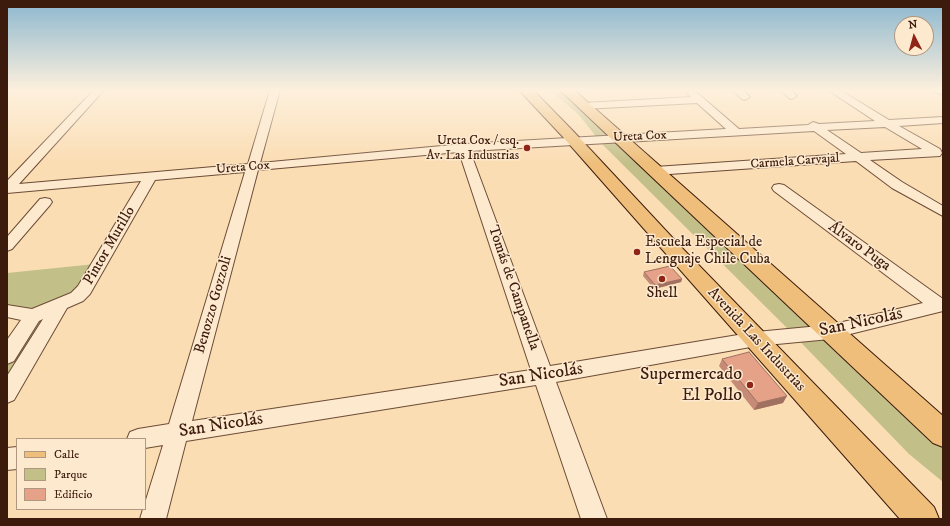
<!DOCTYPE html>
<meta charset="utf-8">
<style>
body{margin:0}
#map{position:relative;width:950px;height:526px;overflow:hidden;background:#fbddb3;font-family:"IM FELL DW Pica",serif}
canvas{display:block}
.frame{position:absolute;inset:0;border:8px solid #3c1b0d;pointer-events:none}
.legend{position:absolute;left:16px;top:438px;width:130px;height:72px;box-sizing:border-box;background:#fce9ce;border:1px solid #af9781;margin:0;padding:5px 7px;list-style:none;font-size:12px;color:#3c1b0d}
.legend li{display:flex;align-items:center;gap:8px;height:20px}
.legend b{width:20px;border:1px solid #af9781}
.north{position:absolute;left:894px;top:16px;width:40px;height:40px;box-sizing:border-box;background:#fce9ce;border:1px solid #af9781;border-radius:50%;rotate:354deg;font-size:11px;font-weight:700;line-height:16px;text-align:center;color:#3c1b0d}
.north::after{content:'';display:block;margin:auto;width:14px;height:18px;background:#8f2418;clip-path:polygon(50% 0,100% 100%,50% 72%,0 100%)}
</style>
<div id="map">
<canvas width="950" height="526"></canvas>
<div class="frame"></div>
<ul class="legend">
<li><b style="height:5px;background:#eebe7a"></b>Calle</li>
<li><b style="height:11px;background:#c3bf89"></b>Parque</li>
<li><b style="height:11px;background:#e5a289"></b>Edificio</li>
</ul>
<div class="north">N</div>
</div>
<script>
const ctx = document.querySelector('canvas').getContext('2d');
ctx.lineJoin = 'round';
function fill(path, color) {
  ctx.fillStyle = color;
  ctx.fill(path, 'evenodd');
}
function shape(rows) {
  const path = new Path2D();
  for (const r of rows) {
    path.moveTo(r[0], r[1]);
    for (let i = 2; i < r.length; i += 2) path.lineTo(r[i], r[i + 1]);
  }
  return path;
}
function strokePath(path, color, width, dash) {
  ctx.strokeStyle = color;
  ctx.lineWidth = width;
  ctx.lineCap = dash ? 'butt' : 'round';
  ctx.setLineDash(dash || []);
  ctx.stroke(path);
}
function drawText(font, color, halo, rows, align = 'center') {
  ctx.font = font + ' "IM FELL DW Pica",serif';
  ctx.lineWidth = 3;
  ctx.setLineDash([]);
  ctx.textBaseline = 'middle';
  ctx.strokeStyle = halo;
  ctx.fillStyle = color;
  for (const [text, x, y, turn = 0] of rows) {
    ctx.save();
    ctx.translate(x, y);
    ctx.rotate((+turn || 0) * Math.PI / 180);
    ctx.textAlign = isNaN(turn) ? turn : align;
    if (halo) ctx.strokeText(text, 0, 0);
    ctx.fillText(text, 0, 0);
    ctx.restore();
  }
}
fill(shape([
 [550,90,563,90,943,444,943,482,909,454,783,324,602,144,579,115],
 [95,264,76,294,32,314,7,308,7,273],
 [47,316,7,383,7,364,36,317]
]), '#c3bf89');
const minor = shape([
 [94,90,104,90,19,184,248,164,270,90,280,90,260,163,463,144,726,129,697,103,583,109,578,106,583,103,691,97,687,93,690,90,695,91,739,129,808,125,813,122,819,124,875,121,828,90,840,90,889,120,943,117,943,123,899,126,940,149,942,153,940,156,870,160,902,182,943,206,943,216,892,188,856,161,655,175,649,171,655,167,846,154,814,131,470,151,550,366,756,332,830,325,923,303,774,191,772,188,774,185,779,184,784,185,943,299,943,311,830,339,756,346,556,382,607,519,581,519,536,385,186,441,166,519,140,519,143,509,145,509,145,503,163,445,145,448,145,439,127,439,130,432,138,429,169,424,245,172,155,180,90,294,83,301,67,308,14,400,7,403,7,376,43,319,39,321,14,361,7,364,7,340,21,320,7,317,7,305,32,309,71,293,78,286,141,181,7,193,7,181,94,90],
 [885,127,922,149,861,153,827,130,885,127],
 [459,152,531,370,192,421,258,170,459,152],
 [732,90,743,90,750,97,745,100,742,99,732,90],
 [780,90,791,90,797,96,792,99,789,98,780,90],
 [934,90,943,90,943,95,935,92,934,90],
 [45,198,50,199,52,202,50,205,12,249,7,251,7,237,40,199,45,198],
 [17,447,17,469,7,470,7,448,17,447]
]);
const major = shape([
 [519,90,533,90,573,131,683,249,934,507,939,519,900,519,563,137,519,90],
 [560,90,574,90,943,416,943,447,933,443,560,90]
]);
strokePath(minor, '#6c4c36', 2);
strokePath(major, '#3c1b0d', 2);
fill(minor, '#fce9ce');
fill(major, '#eebe7a');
fill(shape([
 [644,272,682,279,681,282,654,289,643,276],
 [722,359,783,403,754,410,719,366]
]), '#c58b76');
fill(shape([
 [682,279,681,282,654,289,655,285],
 [787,396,783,403,754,410,758,403]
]), '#a07160');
const building = shape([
 [670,266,682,279,655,285,644,272,670,266],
 [749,352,787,396,758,403,722,359,749,352]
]);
fill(building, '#e5a289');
strokePath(building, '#a07160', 1);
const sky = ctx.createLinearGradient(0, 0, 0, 164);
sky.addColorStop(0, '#8bb7cf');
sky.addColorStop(0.55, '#fdf0dd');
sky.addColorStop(1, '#fdf0dd00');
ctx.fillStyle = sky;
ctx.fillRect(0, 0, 950, 164);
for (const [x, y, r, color] of [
 [527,148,4,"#8f2418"],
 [637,252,4,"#8f2418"],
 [662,279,4,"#8f2418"],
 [750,385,4,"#8f2418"]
]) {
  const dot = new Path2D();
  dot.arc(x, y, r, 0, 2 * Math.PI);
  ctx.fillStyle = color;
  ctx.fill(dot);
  strokePath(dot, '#fce9ce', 1.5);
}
drawText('13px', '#3c1b0d', '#fce9ce', [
 ["Ureta Cox",640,137,-3],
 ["Carmela Carvajal",795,162,-4],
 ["Ureta Cox",243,168,-5]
]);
drawText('13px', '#3c1b0d', '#fce9ce', [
 ["Ureta Cox / esq.",519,141],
 ["Av. Las Industrias",519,156]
], 'right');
drawText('15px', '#3c1b0d', '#fce9ce', [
 ["Escuela Especial de",645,243],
 ["Lenguaje Chile Cuba",645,260],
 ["Shell",662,294,"center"]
], 'left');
drawText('15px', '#3c1b0d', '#fce9ce', [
 ["Pintor Murillo",110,246,-60],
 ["Álvaro Puga",859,247,36],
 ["Tomás de Campanella",513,288,71],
 ["Benozzo Gozzoli",214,305,-74],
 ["Avenida Las Industrias",756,340,47]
]);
drawText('18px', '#3c1b0d', '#fce9ce', [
 ["San Nicolás",861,323,-12],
 ["San Nicolás",541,376,-9],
 ["San Nicolás",221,426,-9]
]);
drawText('18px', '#3c1b0d', '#fce9ce', [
 ["Supermercado",742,375],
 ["El Pollo",742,396]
], 'right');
</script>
